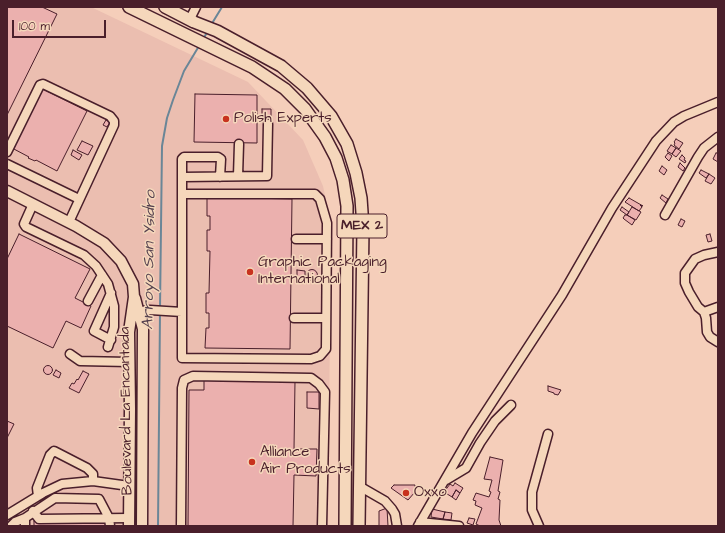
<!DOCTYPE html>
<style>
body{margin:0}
#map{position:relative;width:725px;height:533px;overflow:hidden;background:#f5ceba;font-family:"Architects Daughter",sans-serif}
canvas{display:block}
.frame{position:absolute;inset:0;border:8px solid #4a1f2b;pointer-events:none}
.scale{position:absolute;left:12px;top:20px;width:94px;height:18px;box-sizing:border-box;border:2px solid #4a1f2b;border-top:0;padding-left:5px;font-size:12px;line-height:14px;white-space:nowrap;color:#4a1f2b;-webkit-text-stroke:3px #f5d7bb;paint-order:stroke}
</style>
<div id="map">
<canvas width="725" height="533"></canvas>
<div class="frame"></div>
<div class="scale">100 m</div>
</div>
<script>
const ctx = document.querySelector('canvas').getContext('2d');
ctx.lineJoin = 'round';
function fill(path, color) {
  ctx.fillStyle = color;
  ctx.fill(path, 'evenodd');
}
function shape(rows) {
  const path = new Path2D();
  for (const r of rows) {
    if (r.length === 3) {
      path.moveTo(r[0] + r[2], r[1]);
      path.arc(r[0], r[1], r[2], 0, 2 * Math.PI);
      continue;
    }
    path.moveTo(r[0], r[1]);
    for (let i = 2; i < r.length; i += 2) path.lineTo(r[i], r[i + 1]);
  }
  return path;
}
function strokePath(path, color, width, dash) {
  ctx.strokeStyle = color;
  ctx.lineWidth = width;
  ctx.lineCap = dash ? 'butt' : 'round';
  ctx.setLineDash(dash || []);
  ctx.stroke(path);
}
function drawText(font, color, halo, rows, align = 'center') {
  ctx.font = font + ' "Architects Daughter",sans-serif';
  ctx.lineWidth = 3;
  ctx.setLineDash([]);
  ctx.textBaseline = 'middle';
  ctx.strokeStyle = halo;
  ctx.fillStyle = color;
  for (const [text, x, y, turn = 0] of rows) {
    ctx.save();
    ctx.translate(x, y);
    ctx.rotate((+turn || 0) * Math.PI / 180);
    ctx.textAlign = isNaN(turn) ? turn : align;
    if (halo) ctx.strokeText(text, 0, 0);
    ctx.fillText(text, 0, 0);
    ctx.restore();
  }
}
fill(shape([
 [7,7,91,7,248,82,303,140,323,186,331,223,328,526,7,526]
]), '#ebbeb0');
strokePath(shape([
 [211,25,222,7],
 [203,39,208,31],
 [160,308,162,146,167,118,173,100,184,71,199,46],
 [158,526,160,313]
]), '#6a8697', 2);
const building = shape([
 [7,7,42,7,57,14,7,115,7,7],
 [41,88,87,111,57,171,36,160,35,161,28,158,29,157,12,148,41,88],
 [195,94,257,95,257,143,194,142,195,94],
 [262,109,271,109,271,118,262,118,262,109],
 [106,120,110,122,107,127,103,125,106,120],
 [676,139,683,143,679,149,674,145,675,143,674,142,676,139],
 [82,141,93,146,88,155,77,150,82,141],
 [671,145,676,148,672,154,667,151,671,145],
 [676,148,681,151,676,157,672,154,676,148],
 [73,150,82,155,79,160,71,155,73,150],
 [668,153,672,156,669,161,665,157,668,153],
 [716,153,718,153,718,162,713,159,716,153],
 [682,155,685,158,684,160,686,161,685,163,679,159,682,155],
 [680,163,685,168,683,171,678,167,680,163],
 [662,166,667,170,664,175,659,171,662,166],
 [701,170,709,174,706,178,699,173,701,170],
 [709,174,715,178,711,184,705,181,709,174],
 [662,195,668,199,666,203,660,198,662,195],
 [207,197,292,199,290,349,205,348,206,328,209,328,209,313,206,313,206,293,209,293,210,251,207,251,207,230,210,230,210,216,207,216,207,197],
 [629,198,643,206,640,205,642,207,639,211,625,202,629,198],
 [622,207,629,212,627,215,620,210,622,207],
 [632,207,641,212,636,220,627,215,632,207],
 [625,215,627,215,635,220,632,225,624,219,623,218,625,215],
 [681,219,685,221,682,227,678,225,681,219],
 [19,234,90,269,75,298,91,306,81,328,66,321,53,348,7,326,7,259,19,234],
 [710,234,712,241,708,242,706,235,710,234],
 [312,275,5.5],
 [297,270,305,271,305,280,297,280,297,270],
 [48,370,4.5],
 [56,370,61,373,59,378,53,375,56,370],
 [83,371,89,374,79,393,69,388,72,383,74,384,77,379,78,380,83,371],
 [204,380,295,381,294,449,317,449,316,476,294,475,293,526,188,526,189,390,204,390,204,380],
 [548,386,561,390,558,395,554,394,554,393,548,391,548,386],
 [307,392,319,392,319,409,307,408,307,392],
 [7,421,14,424,7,438,7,421],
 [490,457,503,460,498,491,500,492,498,499,500,500,499,520,501,526,480,526,476,524,482,508,475,505,476,501,473,500,476,493,489,497,491,492,489,491,492,480,484,479,490,457],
 [455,483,463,488,460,493,456,490,452,497,444,492,450,484,453,486,455,483],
 [394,485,415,485,415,492,408,500,391,488,394,485],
 [456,490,460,493,456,500,452,497,456,490],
 [387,508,388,526,379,526,379,511,387,508],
 [432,509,445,512,443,519,431,517,432,509],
 [445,512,452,513,451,520,443,519,445,512],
 [469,518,475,519,473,525,467,523,469,518],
 [34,521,107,522,107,526,34,526,34,521]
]);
fill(building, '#ebb0ae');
strokePath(building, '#4a1f2b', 1);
const minor = shape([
 [190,19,196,7],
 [7,152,40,85,43,84,110,116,114,121,114,125,69,222],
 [7,164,79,199],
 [238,176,239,144],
 [183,177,267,176,268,124],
 [182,194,182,159,184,157,218,157,221,159,220,177],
 [33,204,24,224,26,227,84,255,96,266,108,284,114,306,114,327,108,347],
 [665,215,698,157,704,148,718,137],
 [296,239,327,239],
 [88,301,102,275],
 [134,312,150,310,182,312,182,194,315,194,320,199,327,223,326,349,320,356,311,359,182,358,182,312],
 [704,312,698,307,689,292,685,283,685,273,695,259,704,255,718,252],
 [704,312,706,318,707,332,710,337,718,342],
 [704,312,718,307],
 [294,318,326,318],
 [111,340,94,331,111,293],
 [70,354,80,361,129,362],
 [446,480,466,468,480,443,495,421,511,405],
 [359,486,385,501,392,509,395,514,397,526],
 [38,496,37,488,50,455,54,451,87,468,93,474,93,481],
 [33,511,39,519,129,518],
 [7,515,43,493,62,484,93,481,129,486],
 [420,522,459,526],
 [11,526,15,522,25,518],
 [25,526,25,518,55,498,99,499,109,518,110,526],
 [181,526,182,388,184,380,193,376,311,378,319,384,325,392,322,526],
 [418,526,472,433,562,295,612,208,656,141,674,122,684,116,718,102],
 [539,526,532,510,532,492,548,434]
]);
const major = shape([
 [7,191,76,226,104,243,121,261,133,284,134,297,129,332,130,409,129,526],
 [135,298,143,329,142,526]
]);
const highway = shape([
 [129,7,252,67,285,89,305,109,325,137,336,158,343,180,347,206,345,526],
 [165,7,194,22,217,31,281,66,307,88,331,116,347,144,356,173,361,198,363,227,359,526]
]);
strokePath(minor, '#4a1f2b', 11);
strokePath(major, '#4a1f2b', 13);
strokePath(highway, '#4a1f2b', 14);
strokePath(minor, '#f5d7bb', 8);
strokePath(major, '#f5d7bb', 10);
strokePath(highway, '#f5d7bb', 11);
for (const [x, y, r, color] of [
 [226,119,4,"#c8321e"],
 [250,272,4,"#c8321e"],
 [252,462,4,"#c8321e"],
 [406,493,4,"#c8321e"]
]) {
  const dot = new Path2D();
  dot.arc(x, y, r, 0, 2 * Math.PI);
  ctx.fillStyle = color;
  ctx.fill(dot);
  strokePath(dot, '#f5d7bb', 1.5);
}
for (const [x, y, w] of [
 [362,226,50]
]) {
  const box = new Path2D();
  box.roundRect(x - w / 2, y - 12, w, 24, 3);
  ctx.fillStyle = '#f5d7bb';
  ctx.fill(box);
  strokePath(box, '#4a1f2b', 1);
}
drawText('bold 14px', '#4a1f2b', null, [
 ["MEX 2",362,226]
]);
drawText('15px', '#4a1f2b', '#f5d7bb', [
 ["Polish Experts",234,119],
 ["Graphic Packaging",258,263],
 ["International",258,280],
 ["Alliance",260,453],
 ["Air Products",260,470],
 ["Oxxo",414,493]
], 'left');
drawText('15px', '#4a1f2b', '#f5d7bb', [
 ["Boulevard La Encantada",127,411,-91]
]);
drawText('italic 16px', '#55414f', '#f5d7bb', [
 ["Arroyo San Ysidro",150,260,-89]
]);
</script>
